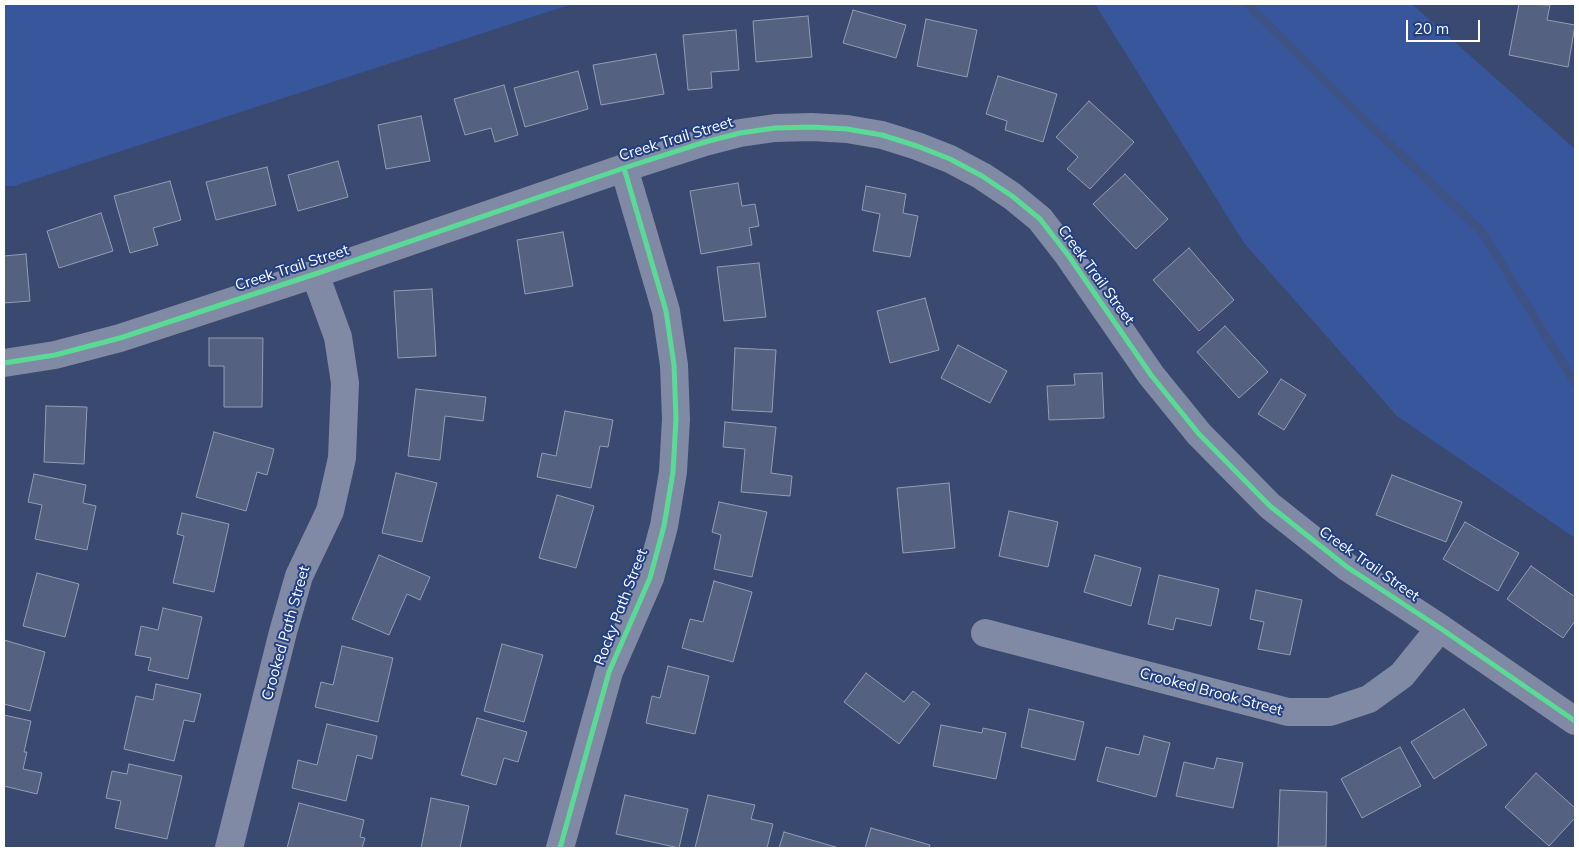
<!DOCTYPE html>
<style>
body{margin:0}
#map{position:relative;width:1579px;height:852px;overflow:hidden;background:#39496f;font-family:Mulish,sans-serif}
canvas{display:block}
.frame{position:absolute;inset:0;border:5px solid #fff;pointer-events:none}
.scale{position:absolute;left:1406px;top:20px;width:74px;height:22px;box-sizing:border-box;border:2px solid #fff;border-top:0;padding-left:6px;font-size:15px;line-height:18px;white-space:nowrap;color:#fff;-webkit-text-stroke:4px #234085;paint-order:stroke}
</style>
<div id="map">
<canvas width="1579" height="852"></canvas>
<div class="frame"></div>
<div class="scale">20 m</div>
</div>
<script>
const ctx = document.querySelector('canvas').getContext('2d');
ctx.lineJoin = 'round';
function fill(path, color) {
  ctx.fillStyle = color;
  ctx.fill(path, 'evenodd');
}
function shape(rows) {
  const path = new Path2D();
  for (const r of rows) {
    path.moveTo(r[0], r[1]);
    for (let i = 2; i < r.length; i += 2) path.lineTo(r[i], r[i + 1]);
  }
  return path;
}
function strokePath(path, color, width, dash) {
  ctx.strokeStyle = color;
  ctx.lineWidth = width;
  ctx.lineCap = dash ? 'butt' : 'round';
  ctx.setLineDash(dash || []);
  ctx.stroke(path);
}
function drawText(font, color, halo, rows, align = 'center') {
  ctx.font = font + ' Mulish,sans-serif';
  ctx.lineWidth = 4;
  ctx.setLineDash([]);
  ctx.textBaseline = 'middle';
  ctx.strokeStyle = halo;
  ctx.fillStyle = color;
  for (const [text, x, y, turn = 0] of rows) {
    ctx.save();
    ctx.translate(x, y);
    ctx.rotate((+turn || 0) * Math.PI / 180);
    ctx.textAlign = isNaN(turn) ? turn : align;
    if (halo) ctx.strokeText(text, 0, 0);
    ctx.fillText(text, 0, 0);
    ctx.restore();
  }
}
fill(shape([
 [4,4,572,4,14,186,4,186],
 [1095,4,1412,4,1575,149,1575,538,1397,416,1244,243]
]), '#37569b');
strokePath(shape([
 [1247,4,1344,100,1482,232,1575,383]
]), '#3e5284', 8);
const building = shape([
 [1519,4,1550,5,1547,20,1575,25,1568,67,1509,55,1519,4],
 [853,10,906,25,896,58,843,43,853,10],
 [808,16,812,57,756,62,753,21,808,16],
 [926,19,977,30,967,77,917,66,926,19],
 [736,30,739,70,711,72,712,88,688,90,683,35,736,30],
 [656,54,664,94,601,105,593,65,656,54],
 [578,71,588,109,525,127,514,88,578,71],
 [998,76,1057,94,1043,142,1005,130,1007,121,986,114,998,76],
 [504,85,518,135,495,142,491,128,465,135,454,99,504,85],
 [1089,101,1134,142,1090,189,1067,169,1078,157,1056,137,1089,101],
 [421,116,430,161,386,169,378,125,421,116],
 [338,161,348,197,298,211,288,175,338,161],
 [267,167,276,205,216,220,206,182,267,167],
 [1125,174,1168,219,1136,249,1093,204,1125,174],
 [170,181,181,220,153,228,158,245,130,253,114,196,170,181],
 [738,183,742,206,755,204,759,226,749,228,752,245,701,254,690,191,738,183],
 [866,186,906,194,903,213,918,216,910,257,873,251,880,214,862,210,866,186],
 [101,213,113,251,59,268,47,231,101,213],
 [563,232,573,286,525,294,517,240,563,232],
 [1189,248,1234,300,1199,331,1153,280,1189,248],
 [26,254,30,301,4,303,4,256,26,254],
 [759,263,766,317,724,321,717,267,759,263],
 [432,289,436,356,398,358,394,291,432,289],
 [925,298,939,350,890,363,877,311,925,298],
 [1225,326,1268,372,1239,398,1197,352,1225,326],
 [209,338,263,338,262,407,224,407,224,366,209,366,209,338],
 [958,345,1007,371,990,403,941,378,958,345],
 [735,348,776,350,772,412,732,410,735,348],
 [1102,373,1104,418,1049,420,1047,386,1075,385,1074,374,1102,373],
 [1281,379,1306,395,1284,430,1258,414,1281,379],
 [416,389,486,397,483,421,445,416,440,460,408,456,416,389],
 [46,406,87,407,84,464,44,462,46,406],
 [565,411,613,420,608,447,600,446,591,488,537,477,542,453,556,456,565,411],
 [725,422,776,427,771,473,792,476,790,496,741,492,745,449,723,447,725,422],
 [214,432,274,449,267,475,257,472,246,511,196,497,214,432],
 [396,473,437,483,422,542,382,533,396,473],
 [34,474,86,485,83,503,96,506,87,550,35,539,42,505,28,502,34,474],
 [1392,475,1462,502,1446,542,1376,515,1392,475],
 [949,483,955,548,903,553,897,488,949,483],
 [557,495,594,506,576,568,539,558,557,495],
 [719,502,767,512,752,577,714,569,721,535,712,532,719,502],
 [1009,511,1058,522,1048,567,999,556,1009,511],
 [182,513,229,524,214,592,173,583,184,536,177,534,182,513],
 [1465,522,1519,553,1498,591,1443,559,1465,522],
 [379,555,430,577,420,600,407,594,389,635,352,619,379,555],
 [1095,555,1141,568,1131,606,1084,592,1095,555],
 [1531,566,1575,597,1575,621,1563,638,1507,599,1531,566],
 [37,573,79,584,65,637,23,626,37,573],
 [1159,575,1219,589,1211,626,1176,618,1173,630,1148,624,1159,575],
 [714,581,752,592,733,662,682,648,690,619,703,622,714,581],
 [1256,590,1302,600,1290,655,1258,649,1264,622,1250,619,1256,590],
 [163,608,202,617,188,679,148,670,151,658,135,655,141,626,158,630,163,608],
 [4,640,45,652,30,711,4,704,4,640],
 [502,644,543,655,524,722,484,711,502,644],
 [342,646,393,658,378,722,315,707,321,682,333,685,342,646],
 [668,666,709,676,695,734,646,723,652,696,660,698,668,666],
 [866,673,904,702,913,691,930,704,899,744,844,702,866,673],
 [156,684,201,694,194,722,184,720,174,761,124,749,136,696,153,700,156,684],
 [1029,709,1084,722,1075,760,1021,747,1029,709],
 [1464,709,1487,745,1434,779,1411,742,1464,709],
 [4,715,31,721,24,752,27,752,23,769,42,773,37,794,4,786,4,715],
 [477,718,527,732,518,762,504,758,496,785,461,775,477,718],
 [327,724,377,736,372,759,357,755,346,801,292,788,298,760,317,765,327,724],
 [941,725,982,733,983,728,1006,733,996,779,933,766,941,725],
 [1144,736,1170,743,1156,797,1097,781,1106,747,1139,755,1144,736],
 [1400,747,1421,786,1362,818,1341,779,1400,747],
 [1217,758,1243,763,1233,808,1176,796,1184,762,1214,769,1217,758],
 [129,764,182,776,167,839,115,828,121,801,106,798,112,771,127,774,129,764],
 [1536,773,1575,808,1575,818,1549,846,1505,807,1536,773],
 [1280,790,1327,792,1326,847,1278,847,1280,790],
 [625,795,688,809,679,848,616,834,625,795],
 [708,795,755,805,751,819,773,824,767,848,695,848,708,795],
 [431,798,469,806,460,848,421,848,431,798],
 [299,803,364,820,360,837,365,838,362,848,287,848,299,803],
 [871,828,930,845,929,848,865,848,871,828],
 [784,832,839,848,779,848,784,832]
]);
fill(building, '#546180');
strokePath(building, '#939db3', 1);
strokePath(shape([
 [4,363,55,355,120,338,315,274,624,168,705,142,740,133,775,128,811,127,847,129,882,135,917,146,950,159,982,176,1012,196,1040,219,1068,255,1151,375,1199,434,1270,506,1347,567,1440,628,1575,721],
 [985,633,1288,712,1330,712,1369,699,1402,675,1440,628],
 [229,848,283,632,299,576,330,511,342,458,345,383,338,337,315,274],
 [560,848,609,672,650,578,664,526,673,472,676,419,674,365,666,311,624,168]
]), '#808aa5', 28);
strokePath(shape([
 [4,363,55,355,120,338,315,274,624,168,705,142,740,133,775,128,811,127,847,129,882,135,917,146,950,159,982,176,1012,196,1040,219,1068,255,1151,375,1199,434,1270,506,1347,567,1440,628,1575,721],
 [560,848,609,672,650,578,664,526,673,472,676,419,674,365,666,311,624,168]
]), '#5adb95', 5);
drawText('15px', '#fff', '#234085', [
 ["Creek Trail Street",676,139,-17],
 ["Creek Trail Street",292,268,-18],
 ["Creek Trail Street",1096,275,54],
 ["Creek Trail Street",1369,564,35],
 ["Rocky Path Street",621,607,-69],
 ["Crooked Path Street",286,633,-74],
 ["Crooked Brook Street",1211,692,15]
]);
</script>
